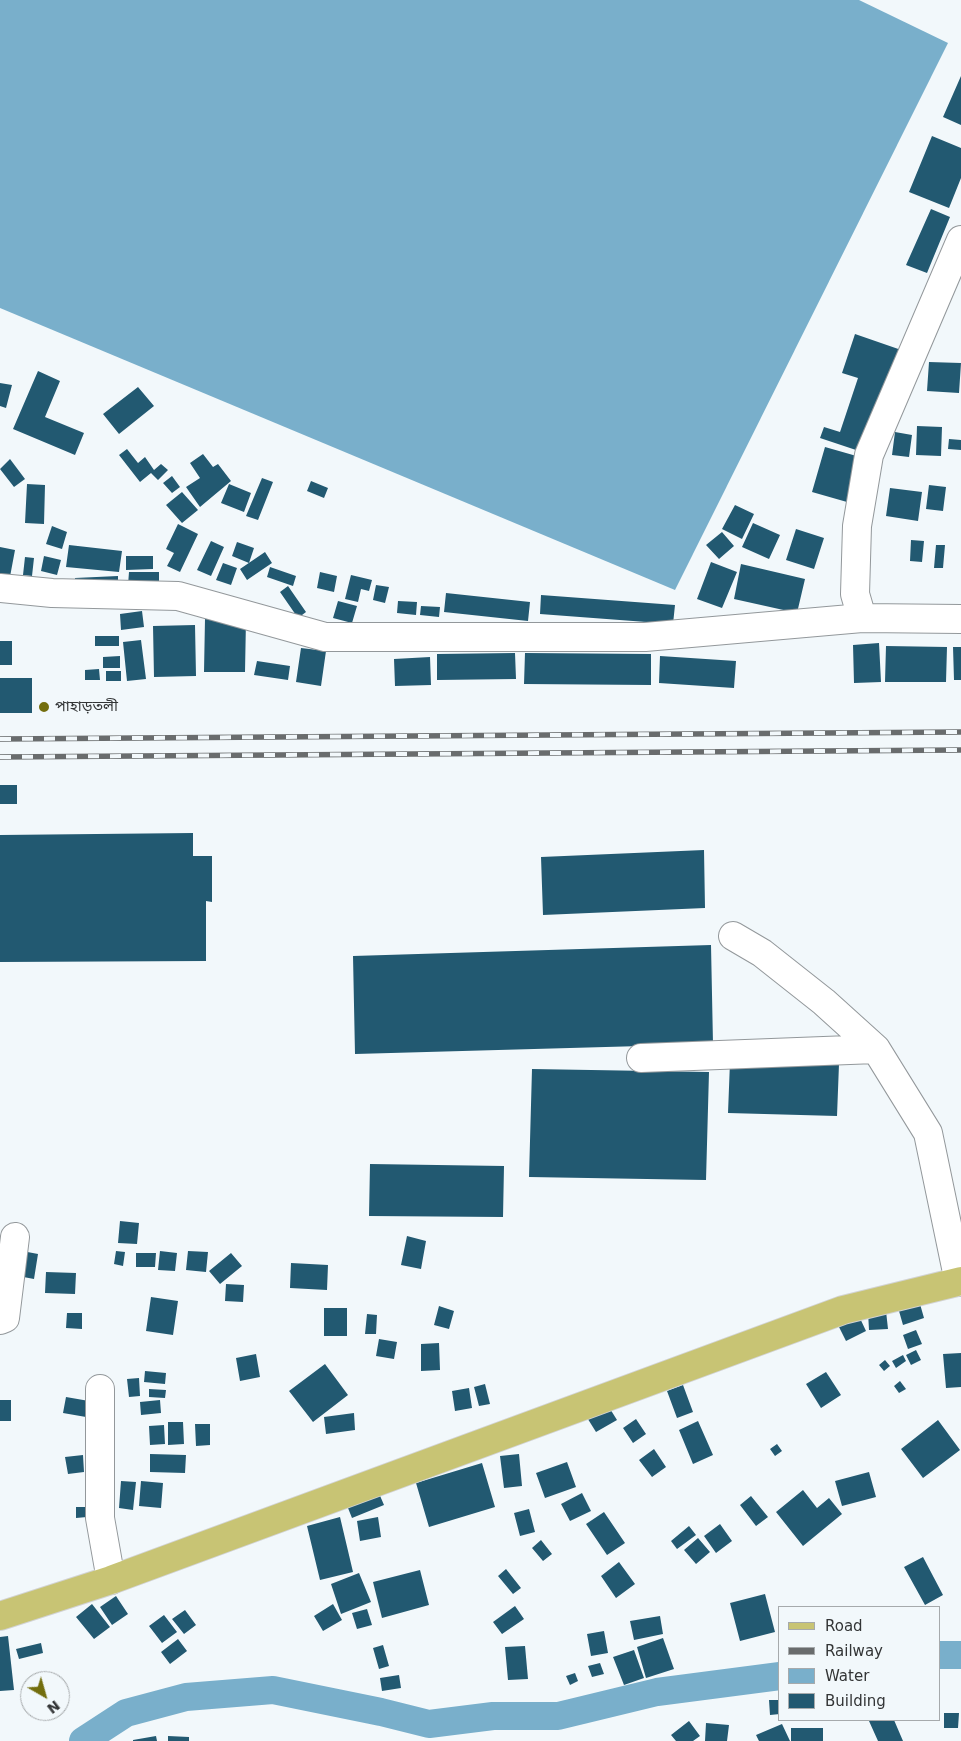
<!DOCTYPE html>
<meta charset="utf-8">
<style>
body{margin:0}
#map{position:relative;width:961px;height:1741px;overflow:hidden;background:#f2f8fb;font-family:"DejaVu Sans",sans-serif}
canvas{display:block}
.legend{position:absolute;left:778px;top:1606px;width:162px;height:115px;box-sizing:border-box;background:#f2f8fb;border:1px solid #a6aaac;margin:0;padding:6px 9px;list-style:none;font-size:15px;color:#333536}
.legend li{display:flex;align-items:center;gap:10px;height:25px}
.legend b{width:25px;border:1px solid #a6aaac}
.north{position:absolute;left:20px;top:1671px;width:50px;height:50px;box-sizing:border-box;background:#f2f8fb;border:1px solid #a6aaac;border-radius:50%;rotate:142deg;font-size:14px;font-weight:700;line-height:20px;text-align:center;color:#333536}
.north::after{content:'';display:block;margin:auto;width:18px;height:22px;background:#736e0e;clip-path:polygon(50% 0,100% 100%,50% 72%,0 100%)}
</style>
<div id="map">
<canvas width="961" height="1741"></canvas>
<ul class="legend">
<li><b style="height:6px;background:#c8c474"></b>Road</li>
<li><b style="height:6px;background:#696c6d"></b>Railway</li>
<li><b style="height:14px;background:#79afcb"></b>Water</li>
<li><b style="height:14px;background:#225971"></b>Building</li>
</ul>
<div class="north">N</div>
</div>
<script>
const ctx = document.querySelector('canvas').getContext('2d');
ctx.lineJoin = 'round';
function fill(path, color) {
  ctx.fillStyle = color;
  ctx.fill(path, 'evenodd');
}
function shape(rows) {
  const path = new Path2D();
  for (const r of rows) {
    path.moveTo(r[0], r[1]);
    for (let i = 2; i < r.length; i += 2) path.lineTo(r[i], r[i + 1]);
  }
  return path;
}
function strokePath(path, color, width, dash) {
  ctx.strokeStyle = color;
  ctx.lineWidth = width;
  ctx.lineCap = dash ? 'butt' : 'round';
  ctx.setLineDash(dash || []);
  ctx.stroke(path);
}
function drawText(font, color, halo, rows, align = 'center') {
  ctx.font = font + ' "DejaVu Sans","Noto Sans Bengali",sans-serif';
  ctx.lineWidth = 5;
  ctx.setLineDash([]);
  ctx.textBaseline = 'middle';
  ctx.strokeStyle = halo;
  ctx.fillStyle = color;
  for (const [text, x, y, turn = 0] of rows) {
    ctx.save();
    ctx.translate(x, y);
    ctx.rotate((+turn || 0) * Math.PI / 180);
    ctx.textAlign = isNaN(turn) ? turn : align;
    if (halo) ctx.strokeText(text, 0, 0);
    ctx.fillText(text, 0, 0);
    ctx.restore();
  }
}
fill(shape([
 [0,0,859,0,948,43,675,590,0,308]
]), '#79afcb');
strokePath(shape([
 [940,1655,961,1655],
 [83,1741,126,1713,186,1697,273,1690,381,1712,429,1724,493,1716,558,1716,657,1692,780,1676]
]), '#79afcb', 28);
fill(shape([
 [961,76,961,125,943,117],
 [932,136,961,148,961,178,949,208,909,192],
 [931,209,950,217,927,273,906,265],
 [855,334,907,352,862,452,820,438,824,427,840,432,858,378,842,373],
 [929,362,961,363,959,393,927,391],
 [38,371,60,381,45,417,84,433,75,455,13,429],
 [0,383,12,385,6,408,0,406],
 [138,387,154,406,119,434,103,414],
 [917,426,942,427,941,456,916,455],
 [895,432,912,435,909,457,892,455],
 [949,439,961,440,961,450,948,449],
 [825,447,860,457,847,502,812,492],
 [127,449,138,463,145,457,154,470,161,464,168,470,158,480,151,473,140,482,119,455],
 [203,454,213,467,218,464,231,481,200,507,186,487,200,478,190,463],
 [10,459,25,479,14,487,0,469],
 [172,476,180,487,172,493,163,483],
 [262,478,273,482,258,520,246,516],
 [311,481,328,488,324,498,307,491],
 [27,484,45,485,44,524,25,523],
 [229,484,251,493,244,512,221,503],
 [929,485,946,487,943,511,926,509],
 [890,488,922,492,918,521,886,516],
 [182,492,198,510,182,523,166,505],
 [735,505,754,514,742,539,722,529],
 [753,523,780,535,769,559,742,547],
 [178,524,198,534,180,572,167,566,174,553,166,549],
 [52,526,67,532,62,549,46,544],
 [796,529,824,538,814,569,786,560],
 [722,532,734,546,719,559,706,545],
 [911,540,924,541,922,562,910,561],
 [211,541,224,547,211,576,197,570],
 [237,542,254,548,249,563,232,556],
 [69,545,122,551,119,572,66,567],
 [936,545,945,545,943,568,934,568],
 [0,547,15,550,9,582,0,580],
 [265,552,272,563,247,580,240,569],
 [44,556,61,560,57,575,41,571],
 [126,556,153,556,153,569,126,570],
 [25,557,34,558,32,576,23,575],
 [711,562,737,572,722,608,697,599],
 [223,563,237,568,231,585,216,580],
 [741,564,805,579,797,613,734,599],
 [270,567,296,576,293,586,267,577],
 [129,572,159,572,159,585,128,585],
 [320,572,337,576,334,592,317,588],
 [351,575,372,580,369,591,361,589,358,602,345,599],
 [118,576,118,586,75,588,75,578],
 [376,585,389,587,385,603,373,600],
 [288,586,306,612,298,618,280,592],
 [446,593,530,602,528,621,444,612],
 [541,595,675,605,673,624,540,614],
 [338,601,357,606,352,623,333,618],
 [398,601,417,602,416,615,397,613],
 [421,606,440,607,439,617,420,615],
 [142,611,144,627,121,630,120,614],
 [205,619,246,619,245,672,204,672],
 [195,625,196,676,154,677,153,626],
 [95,636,119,636,119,646,95,646],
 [141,640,146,679,127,681,123,642],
 [0,641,12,641,12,665,0,665],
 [879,643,881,682,854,683,853,645],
 [886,646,947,647,946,682,885,682],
 [953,647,961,647,961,680,954,680],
 [301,648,326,651,321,686,296,682],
 [515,653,516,679,437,680,437,654],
 [525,653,651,654,651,685,524,684],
 [120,656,120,668,103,668,103,657],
 [660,656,736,661,734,688,659,683],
 [430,657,431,685,395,686,394,659],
 [257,661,290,666,288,680,254,675],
 [99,669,100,680,85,680,85,670],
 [106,671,121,671,121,681,106,681],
 [0,678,32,678,32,713,0,713],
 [0,785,17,785,17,804,0,804],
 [193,833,193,856,212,856,212,902,206,901,206,961,0,962,0,835],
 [704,850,705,908,543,915,541,857],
 [711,945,713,1044,355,1054,353,956],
 [730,1062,839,1064,837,1116,728,1113],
 [532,1069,709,1072,706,1180,529,1177],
 [370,1164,504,1166,503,1217,369,1216],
 [120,1221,139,1223,137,1244,118,1243],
 [407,1236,426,1241,421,1269,401,1265],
 [17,1250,38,1254,34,1279,13,1275],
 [116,1251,125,1252,123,1266,114,1264],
 [160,1251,177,1253,175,1271,158,1270],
 [188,1251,208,1252,206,1272,186,1270],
 [136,1253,156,1253,155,1267,136,1267],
 [231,1253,242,1266,220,1284,209,1271],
 [291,1263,328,1265,327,1290,290,1288],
 [46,1272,76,1273,75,1294,45,1293],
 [226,1284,244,1285,243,1302,225,1301],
 [151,1297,178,1301,173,1335,146,1331],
 [918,1297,924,1318,903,1325,897,1304],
 [439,1306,454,1311,449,1329,434,1325],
 [324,1308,347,1308,347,1336,324,1336],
 [886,1311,888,1329,869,1330,868,1312],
 [67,1313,82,1313,82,1329,66,1328],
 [367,1314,377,1315,376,1334,365,1334],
 [858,1314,866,1331,846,1341,838,1325],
 [916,1330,922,1344,908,1349,903,1335],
 [379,1339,397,1342,394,1359,376,1356],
 [439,1343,440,1370,421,1371,421,1344],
 [916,1350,921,1360,911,1365,906,1355],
 [961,1353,961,1387,946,1388,943,1354],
 [256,1354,260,1377,240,1381,236,1358],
 [903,1355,906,1361,896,1368,892,1361],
 [885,1360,890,1366,884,1371,879,1365],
 [325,1364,348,1395,313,1422,289,1391],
 [145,1371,166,1373,165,1384,144,1382],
 [826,1372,841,1395,821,1408,806,1384],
 [139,1378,140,1396,129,1397,127,1379],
 [900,1381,906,1389,899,1393,894,1386],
 [485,1384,490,1404,479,1406,474,1387],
 [683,1385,693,1412,677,1418,667,1391],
 [469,1388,472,1408,455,1411,452,1391],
 [149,1389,166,1390,165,1398,149,1397],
 [66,1397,89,1401,86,1417,63,1413],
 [0,1400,11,1400,11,1421,0,1421],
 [160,1400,161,1413,141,1415,140,1402],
 [607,1404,617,1420,596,1432,586,1416],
 [354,1413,355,1430,326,1434,324,1417],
 [636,1419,646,1434,633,1443,623,1428],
 [938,1420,960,1450,923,1478,901,1449],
 [698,1421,713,1455,693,1464,679,1430],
 [168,1422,183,1422,184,1444,168,1445],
 [195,1424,210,1424,210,1445,196,1446],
 [164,1425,165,1444,150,1445,149,1426],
 [777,1444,782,1451,775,1456,770,1449],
 [654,1449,666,1467,652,1477,639,1460],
 [150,1454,186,1455,185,1473,150,1472],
 [519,1454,522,1486,504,1488,500,1456],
 [83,1455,84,1472,68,1474,65,1457],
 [567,1462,576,1487,545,1498,536,1473],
 [482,1463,495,1507,429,1527,416,1483],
 [869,1472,876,1497,842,1506,835,1481],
 [121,1481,136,1482,133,1510,119,1508],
 [141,1481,163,1483,161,1508,139,1506],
 [803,1490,817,1508,829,1498,842,1514,803,1546,776,1512],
 [378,1491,384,1505,352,1518,346,1503],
 [582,1493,591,1511,570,1521,561,1504],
 [751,1496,768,1517,756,1526,740,1505],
 [76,1507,87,1507,87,1517,76,1518],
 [529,1509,535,1532,520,1536,514,1513],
 [604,1512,625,1543,607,1555,586,1524],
 [340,1517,353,1572,320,1580,307,1526],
 [378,1517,381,1537,360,1541,357,1521],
 [720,1524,732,1541,716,1553,704,1536],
 [689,1526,696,1535,677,1549,671,1541],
 [698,1538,710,1552,696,1564,684,1550],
 [541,1540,552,1554,543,1561,532,1548],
 [923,1557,943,1595,925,1605,904,1567],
 [619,1562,635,1584,616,1598,601,1576],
 [506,1569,521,1588,513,1594,498,1576],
 [420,1570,429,1605,382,1618,373,1582],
 [359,1573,371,1602,341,1614,331,1584],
 [765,1594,775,1632,740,1641,730,1603],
 [116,1596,128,1614,112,1625,100,1607],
 [92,1604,110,1627,94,1639,76,1617],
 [333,1604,342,1620,323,1631,314,1616],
 [515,1606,524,1619,502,1634,493,1622],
 [367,1609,372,1625,357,1629,352,1613],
 [185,1610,196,1625,184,1634,172,1619],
 [164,1615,177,1632,162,1643,149,1626],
 [660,1616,663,1634,634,1640,630,1621],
 [604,1631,608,1653,591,1656,587,1634],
 [8,1636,14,1690,0,1691,0,1637],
 [663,1638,674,1669,646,1678,637,1647],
 [178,1639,187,1651,170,1664,161,1652],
 [41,1643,43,1653,19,1659,16,1649],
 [383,1645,389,1666,379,1669,373,1648],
 [525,1646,528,1679,508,1680,505,1647],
 [634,1650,644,1678,624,1685,613,1657],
 [600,1663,604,1674,592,1677,588,1666],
 [575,1673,578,1681,570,1685,566,1676],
 [399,1675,401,1688,382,1691,380,1678],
 [769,1700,780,1700,780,1714,770,1715],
 [944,1713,959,1713,958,1728,944,1728],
 [872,1720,894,1720,903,1741,878,1741,869,1721],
 [689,1721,700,1736,693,1741,676,1741,671,1735],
 [706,1723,729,1725,727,1741,705,1741],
 [782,1724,790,1741,759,1741,756,1735],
 [791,1728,823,1728,823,1741,791,1741],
 [156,1736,157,1741,133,1741,133,1740],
 [168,1736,189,1737,189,1741,168,1741]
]), '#225971');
const minor = shape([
 [961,240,869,455,857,526,855,594,862,618,961,619],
 [0,588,52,593,178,596,325,637,645,637,862,618],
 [733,936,762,953,824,1002,876,1049,928,1133,959,1282],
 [641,1058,876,1049],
 [0,1320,5,1318,15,1237],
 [100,1389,100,1518,111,1580]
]);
const major = shape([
 [0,1616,111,1580,843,1310,961,1281]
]);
strokePath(minor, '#93989b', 30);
strokePath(major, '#d2d3d3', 30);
strokePath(minor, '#fff', 28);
strokePath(major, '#c8c474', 28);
const rail = shape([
 [0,739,961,732],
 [0,757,961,750]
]);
strokePath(rail, '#696c6d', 5.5);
strokePath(rail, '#f2f8fb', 4, [11]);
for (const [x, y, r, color] of [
 [44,707,6,"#736e0e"]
]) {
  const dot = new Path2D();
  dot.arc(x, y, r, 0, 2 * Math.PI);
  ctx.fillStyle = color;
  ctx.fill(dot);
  strokePath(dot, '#f2f8fb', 2);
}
drawText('15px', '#333536', '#f2f8fb', [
 ["পাহাড়তলী",55,707]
], 'left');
</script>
